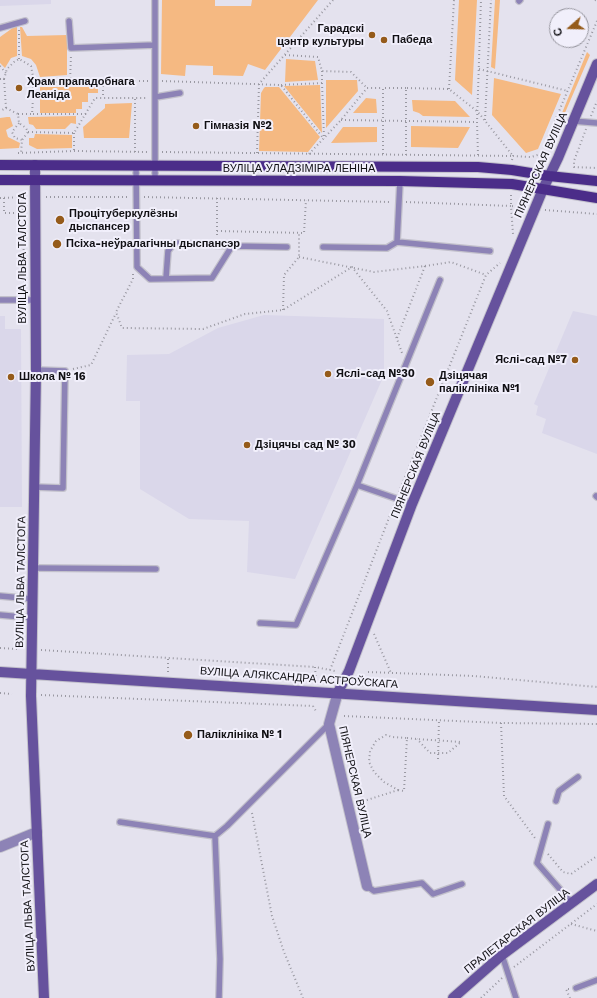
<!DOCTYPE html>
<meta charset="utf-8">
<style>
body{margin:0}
#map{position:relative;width:597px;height:998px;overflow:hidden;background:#e4e2ee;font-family:"Work Sans",sans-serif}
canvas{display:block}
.north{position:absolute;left:549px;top:8px;width:40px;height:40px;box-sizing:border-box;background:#f1effb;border:1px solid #97969f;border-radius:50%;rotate:250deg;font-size:11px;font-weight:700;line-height:16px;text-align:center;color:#111014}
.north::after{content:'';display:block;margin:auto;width:14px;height:18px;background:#955b1a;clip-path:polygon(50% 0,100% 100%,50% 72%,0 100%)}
</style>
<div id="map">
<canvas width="597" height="998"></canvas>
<div class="north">С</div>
</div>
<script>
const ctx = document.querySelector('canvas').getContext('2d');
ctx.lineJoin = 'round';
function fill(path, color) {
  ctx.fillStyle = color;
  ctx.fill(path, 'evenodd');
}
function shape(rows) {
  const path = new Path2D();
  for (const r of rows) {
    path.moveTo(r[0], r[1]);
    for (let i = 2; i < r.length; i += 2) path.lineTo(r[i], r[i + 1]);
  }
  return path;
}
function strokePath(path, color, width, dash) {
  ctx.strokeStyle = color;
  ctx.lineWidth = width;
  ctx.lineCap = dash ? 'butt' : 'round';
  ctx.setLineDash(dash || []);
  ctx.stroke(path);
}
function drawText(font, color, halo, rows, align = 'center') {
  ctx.font = font + ' "Work Sans",sans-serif';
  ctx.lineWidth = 4;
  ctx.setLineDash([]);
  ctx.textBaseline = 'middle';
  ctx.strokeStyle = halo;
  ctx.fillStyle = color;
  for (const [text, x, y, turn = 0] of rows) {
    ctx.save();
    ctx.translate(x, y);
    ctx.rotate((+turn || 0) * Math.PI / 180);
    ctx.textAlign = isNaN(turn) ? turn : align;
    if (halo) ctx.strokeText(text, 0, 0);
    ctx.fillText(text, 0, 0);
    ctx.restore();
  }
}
fill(shape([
 [0,0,51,0,51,4,0,6],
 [573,311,597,316,597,454,542,433,546,419,536,415,538,406,534,404],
 [264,315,384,319,384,375,295,579,247,572,249,521,189,519,140,489,140,401,126,401,127,355,169,354,218,328],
 [0,316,5,316,5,329,21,329,22,507,0,507]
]), '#dad7ea');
fill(shape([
 [162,0,215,0,215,6,251,6,252,0,318,0,265,70,248,64,243,76,213,75,213,66,186,65,185,76,161,74],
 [459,0,477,0,472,95,455,80],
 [495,0,500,0,495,69,491,67],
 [14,27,17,27,17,56,11,58,5,68,0,63,0,37],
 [20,27,22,27,27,36,67,35,67,75,40,77,36,65,31,59,22,56],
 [587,52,590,55,564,115,562,113],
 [286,59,315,61,318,80,285,82],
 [494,78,561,94,538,149,526,153,492,115],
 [326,80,357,80,358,91,326,128],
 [320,85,322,133,284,86],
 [40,87,98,87,98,93,88,93,88,102,82,102,82,109,76,109,76,113,40,113],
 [265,87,279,87,320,137,308,152,259,151,261,93,264,88],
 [366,98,376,99,377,113,353,113],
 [412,100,455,101,470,117,423,116,419,113,413,111],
 [132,103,129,138,84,138,83,127,105,108,105,104],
 [76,116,76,124,71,123,65,129,36,129,33,125,29,124,28,117],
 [7,117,10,117,13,126,6,130,8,137,20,143,19,148,0,149,0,118],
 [411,126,470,127,458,148,411,147],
 [343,127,377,127,377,142,331,143],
 [35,134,72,135,72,148,37,149,29,145,29,138,34,138]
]), '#f5b982');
const lane = shape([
 [155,0,155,181],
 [519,1,520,0],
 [69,21,71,48,155,45],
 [0,28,25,21],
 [156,97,180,93],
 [573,121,597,123],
 [136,165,137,267,150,279,212,278,232,246,287,247],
 [400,181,397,242,490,251],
 [323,247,387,248,397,242],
 [166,278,168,251,174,243,232,246],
 [0,300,35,300],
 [357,485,440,280],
 [34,487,63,488,65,371,36,370],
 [596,496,597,497],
 [33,568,156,569],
 [0,596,33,599],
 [0,615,33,618],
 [260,623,296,625,357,485,412,504],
 [556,801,559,791,578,777],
 [120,822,215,836,227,826,329,724],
 [548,824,537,863,571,902],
 [215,836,220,959,219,998],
 [367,886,374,891,422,883,433,894,462,884],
 [502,955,516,998],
 [576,988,597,980]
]);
const street = shape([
 [338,692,329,724,367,886],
 [0,847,37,832]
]);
const secondary = shape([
 [35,165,36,370,31,696,44,998],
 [0,672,597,710],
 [338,692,349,671,412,504,543,189,558,158,597,64],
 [453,998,502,955,597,884]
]);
const primary = shape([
 [0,165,478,167,512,170,549,176,597,181],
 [0,180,400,181,512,184,597,198]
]);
strokePath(lane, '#c2c0cb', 8);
strokePath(street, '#c2c0cb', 12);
strokePath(secondary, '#c2c0cb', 12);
strokePath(primary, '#c2c0cb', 12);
strokePath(shape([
 [595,0,597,1],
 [19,30,19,59],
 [285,55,318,57,322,71,351,72,367,88],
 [0,66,6,73],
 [479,69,568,91],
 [0,79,4,79,6,108,0,111],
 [4,79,7,69,14,62,19,59,31,66,34,82],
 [103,81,148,81],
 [162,81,281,85,324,139],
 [70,82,71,55],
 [322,83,324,137],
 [281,85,322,83,322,71],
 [449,89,454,0],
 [6,108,18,114,19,123,26,128,28,132,22,140],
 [18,114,32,114],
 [86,114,32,114,34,82,103,81,103,98],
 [591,116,597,101],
 [341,120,477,122],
 [485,120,491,0],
 [19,123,12,132,15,138,22,140,21,153],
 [586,129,574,161,574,167,597,168],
 [28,132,74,133,95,98,147,98],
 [74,133,74,151],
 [135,152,135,98],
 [162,152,513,156],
 [18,153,74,151,148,152],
 [257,153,259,84,333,0],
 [309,154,341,120,367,88,383,88],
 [383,154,383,88,406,88],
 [406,155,406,88,449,89,478,112,513,156],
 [478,155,477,122,481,0],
 [512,160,513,156,531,157,541,154,597,21],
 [511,195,511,206,522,207],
 [23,197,24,282],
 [46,197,130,197],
 [144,197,391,202],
 [0,198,26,197],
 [4,198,4,213,23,213],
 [217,198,217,237],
 [406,202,511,206,513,234],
 [545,210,597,214],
 [217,231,304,233,306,200],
 [299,257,374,272,425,266,397,338],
 [425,266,451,262,486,275],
 [133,274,133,279,116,312,122,328,203,329,245,314,283,310,352,267,387,311,402,353],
 [283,310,284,275,299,257,299,233],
 [73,369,91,365,116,313],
 [399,492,486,275,500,263],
 [374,634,391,673],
 [0,648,19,649],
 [41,650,315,667],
 [330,670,394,505],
 [168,672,168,657],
 [368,672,474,676,597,687],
 [316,680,315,667,335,671],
 [0,693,12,694],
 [41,695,313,706],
 [313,706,317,713],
 [344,716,501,723,597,724],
 [501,723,504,796,535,838],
 [407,738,417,739,461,742,448,753,430,753,417,739],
 [438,759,439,720],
 [252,813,272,916,284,952,303,998],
 [367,823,361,802,398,790,384,782,374,772,369,762,370,751,376,741,386,735,392,737,407,738,404,791,398,790],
 [548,854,563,872,571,874,597,856],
 [571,924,597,931],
 [514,967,597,904],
 [569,989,566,989,570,998],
 [481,998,502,978]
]), '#9998a1', 2, [1, 3]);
strokePath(lane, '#8d83b6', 5.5);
strokePath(street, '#8d83b6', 10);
strokePath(secondary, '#66529d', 10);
strokePath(primary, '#4b2d89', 10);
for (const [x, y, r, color] of [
 [372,35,4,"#955b1a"],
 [384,40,4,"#955b1a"],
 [19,88,4,"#955b1a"],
 [196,126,4,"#955b1a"],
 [60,220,5,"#955b1a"],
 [57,244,5,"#955b1a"],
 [575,360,4,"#955b1a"],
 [328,374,4,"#955b1a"],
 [11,377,4,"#955b1a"],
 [430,382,5,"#955b1a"],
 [247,445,4,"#955b1a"],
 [188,735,5,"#955b1a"]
]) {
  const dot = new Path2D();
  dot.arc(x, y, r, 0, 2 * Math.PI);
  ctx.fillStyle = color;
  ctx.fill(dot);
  strokePath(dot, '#f1effb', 1.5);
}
drawText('bold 11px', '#111014', '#f1effb', [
 ["Гарадскі",364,29,"right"],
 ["цэнтр культуры",364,42,"right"],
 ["Пабеда",392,40],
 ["Храм прападобнага",27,82],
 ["Леаніда",27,95],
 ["Гімназія №2",204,126],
 ["Процітуберкулёзны",69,214],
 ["дыспансер",69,227],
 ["Псіха-неўралагічны дыспансэр",66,244],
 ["Яслі-сад №7",567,360,"right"],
 ["Яслі-сад №30",336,374],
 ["Дзіцячая",439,376],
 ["паліклініка №1",439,389],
 ["Школа № 16",19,377],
 ["Дзіцячы сад № 30",255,445],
 ["Паліклініка № 1",197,735]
], 'left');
drawText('11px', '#111014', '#f1effb', [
 ["ПІЯНЕРСКАЯ ВУЛІЦА",541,165,-66],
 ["ВУЛІЦА УЛАДЗІМІРА ЛЕНІНА",299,169],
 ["ВУЛІЦА ЛЬВА ТАЛСТОГА",23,258,-90],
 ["ПІЯНЕРСКАЯ ВУЛІЦА",416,465,-68],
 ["ВУЛІЦА ЛЬВА ТАЛСТОГА",21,582,-89],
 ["ВУЛІЦА АЛЯКСАНДРА АСТРОЎСКАГА",299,678,4],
 ["ПІЯНЕРСКАЯ ВУЛІЦА",355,782,77],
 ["ВУЛІЦА ЛЬВА ТАЛСТОГА",28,906,-93],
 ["ПРАЛЕТАРСКАЯ ВУЛІЦА",517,931,-38]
]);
</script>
